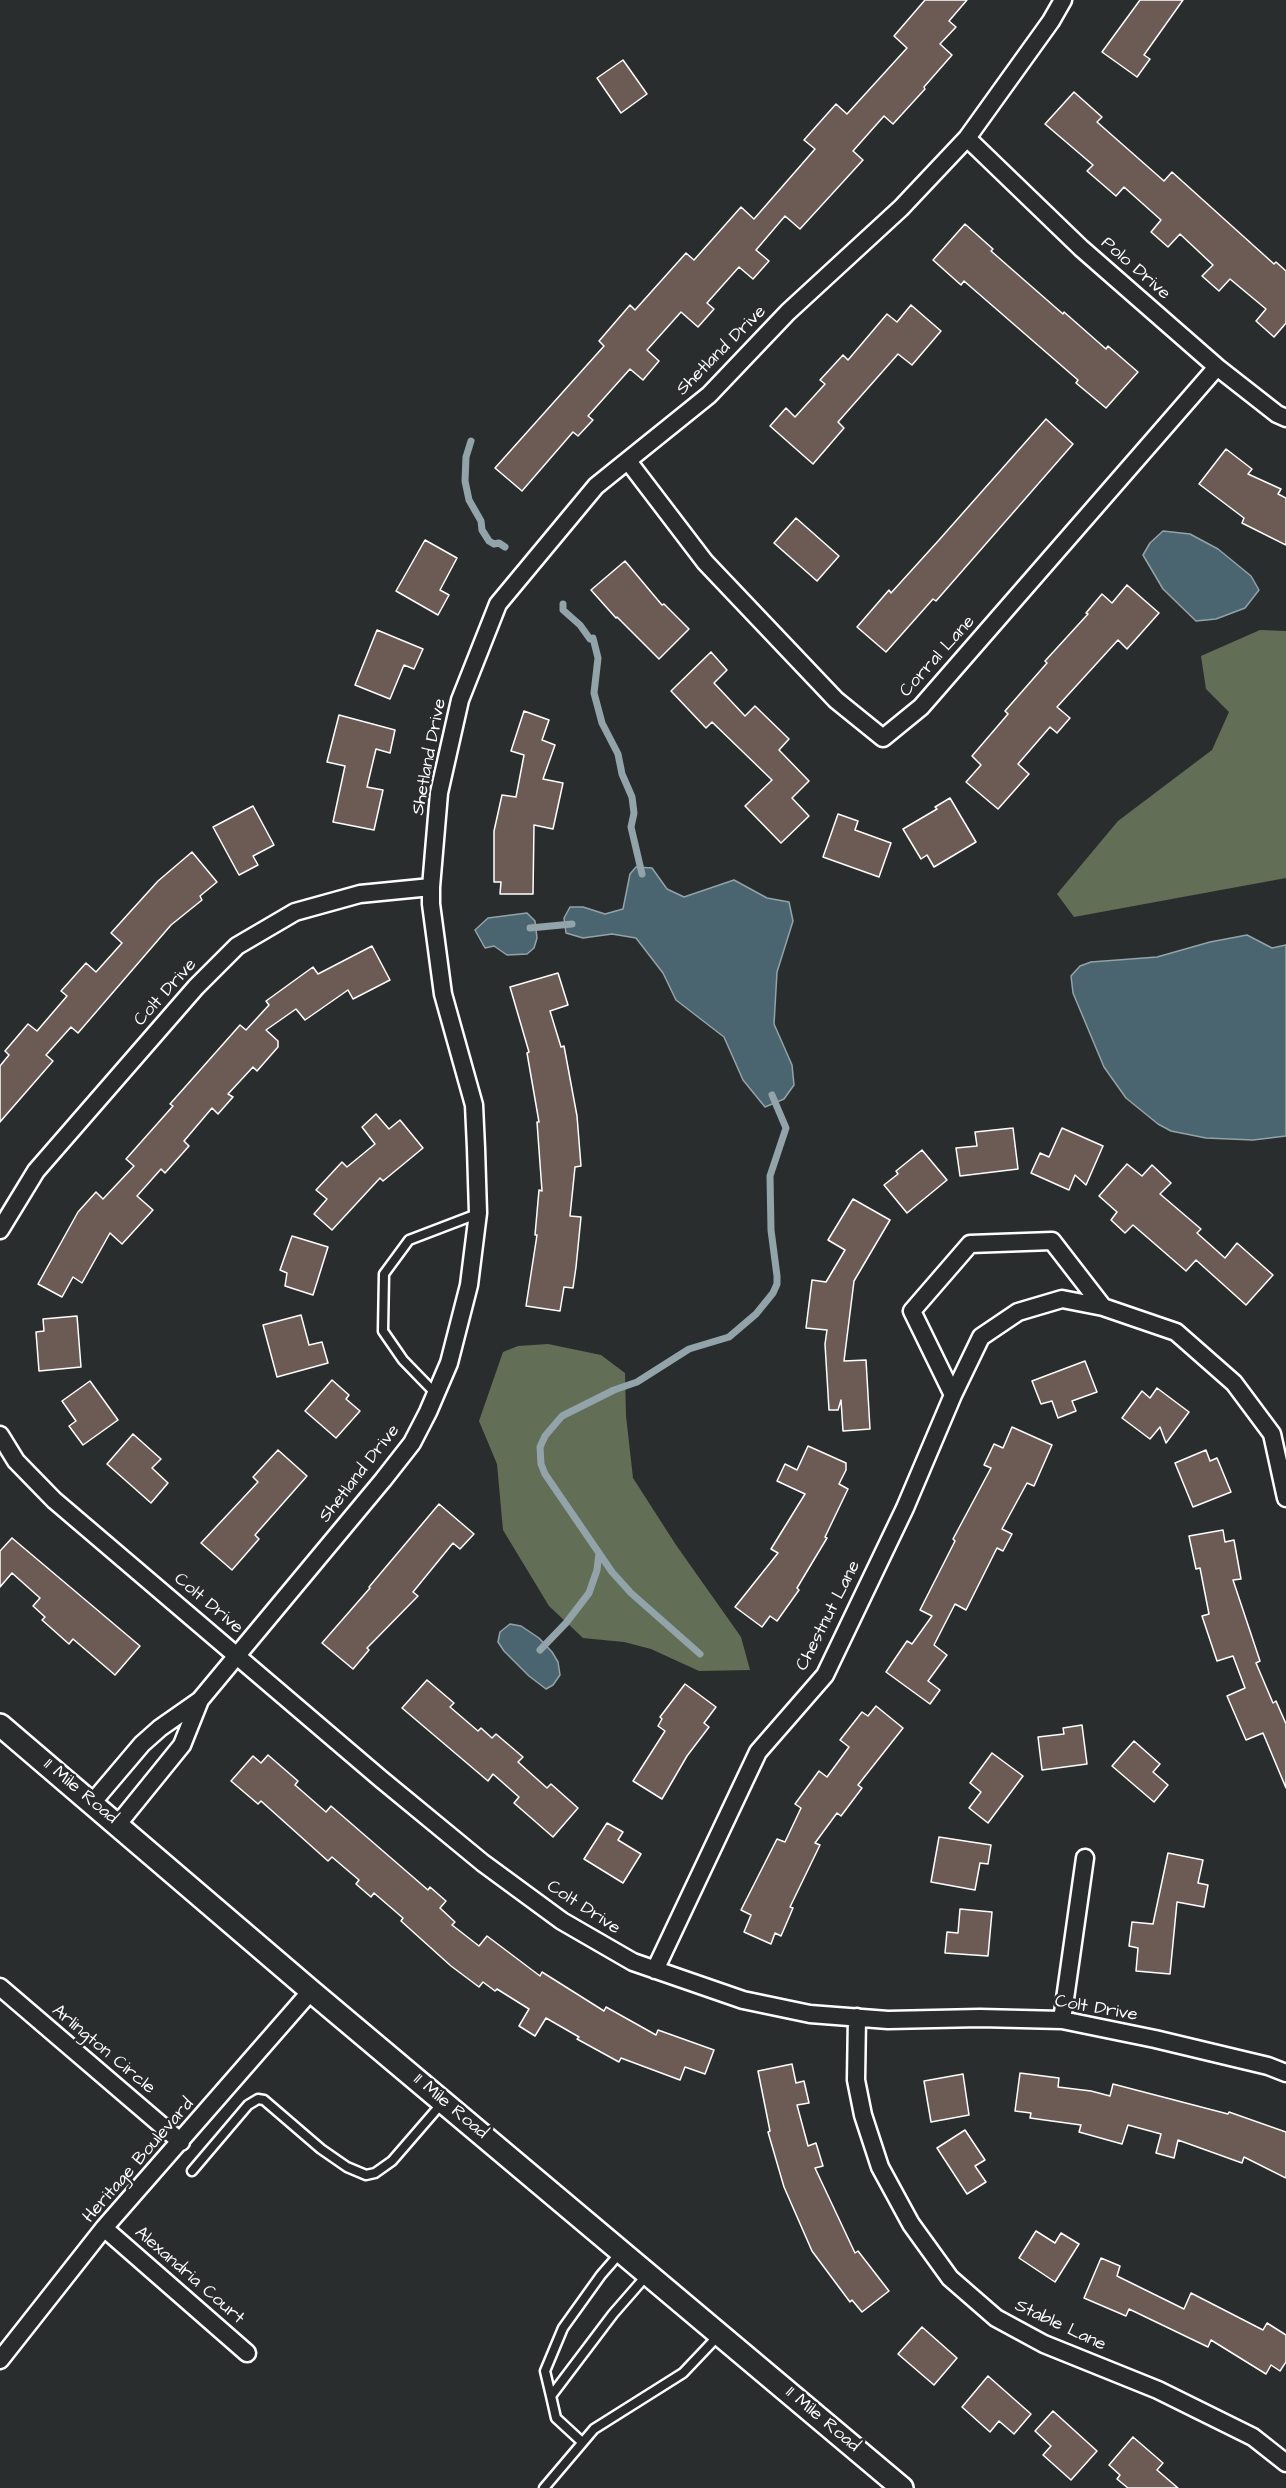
<!DOCTYPE html>
<style>
body{margin:0}
canvas{display:block;background:#2a2d2e}
</style>
<canvas width="1286" height="2488"></canvas>
<script>
const ctx = document.querySelector('canvas').getContext('2d');
ctx.lineJoin = 'round';
function fill(path, color) {
  ctx.fillStyle = color;
  ctx.fill(path, 'evenodd');
}
function shape(rows) {
  const path = new Path2D();
  for (const r of rows) {
    path.moveTo(r[0], r[1]);
    for (let i = 2; i < r.length; i += 2) path.lineTo(r[i], r[i + 1]);
  }
  return path;
}
function strokePath(path, color, width, dash) {
  ctx.strokeStyle = color;
  ctx.lineWidth = width;
  ctx.lineCap = dash ? 'butt' : 'round';
  ctx.setLineDash(dash || []);
  ctx.stroke(path);
}
function drawText(font, color, halo, rows, align = 'center') {
  ctx.font = font + ' "Architects Daughter",sans-serif';
  ctx.lineWidth = 5;
  ctx.setLineDash([]);
  ctx.textBaseline = 'middle';
  ctx.strokeStyle = halo;
  ctx.fillStyle = color;
  for (const [text, x, y, turn = 0] of rows) {
    ctx.save();
    ctx.translate(x, y);
    ctx.rotate((+turn || 0) * Math.PI / 180);
    ctx.textAlign = isNaN(turn) ? turn : align;
    if (halo) ctx.strokeText(text, 0, 0);
    ctx.fillText(text, 0, 0);
    ctx.restore();
  }
}
fill(shape([
 [1260,630,1286,631,1286,878,1074,917,1057,894,1118,821,1212,750,1229,712,1206,689,1201,656],
 [548,1344,601,1355,625,1373,626,1416,633,1478,676,1545,741,1637,750,1670,699,1671,651,1649,624,1642,583,1638,549,1606,503,1530,497,1464,479,1421,503,1352,518,1346]
]), '#626e56');
const water = shape([
 [1163,531,1190,534,1218,549,1251,576,1259,590,1245,608,1216,619,1196,621,1163,589,1143,555,1150,543,1163,531],
 [636,867,652,868,667,889,684,897,734,880,767,898,789,902,793,921,777,972,774,1024,792,1065,794,1085,784,1099,765,1107,743,1080,724,1037,676,1000,663,973,636,938,612,934,583,938,566,933,564,918,570,907,583,907,605,914,623,909,630,874,636,867],
 [527,913,535,921,537,938,534,948,527,954,507,955,494,946,485,948,475,930,488,918,527,913],
 [1247,935,1272,948,1286,945,1286,1136,1253,1140,1206,1138,1171,1131,1158,1124,1126,1098,1104,1067,1073,993,1071,976,1080,966,1091,962,1157,957,1210,942,1247,935],
 [510,1624,521,1626,539,1638,552,1652,558,1662,560,1675,553,1685,546,1689,529,1676,504,1651,498,1642,500,1632,510,1624]
]);
fill(water, '#4a656f');
strokePath(water, '#92a3a9', 1.5);
strokePath(shape([
 [471,441,466,457,465,481,469,500,481,521,482,530,489,541,494,544,499,543,505,547],
 [563,604,563,610,580,625,590,639,593,638,598,658,594,693,602,723,618,754,622,774,632,797,634,813,631,827,642,874],
 [530,928,572,924],
 [540,1650,566,1623,589,1593,597,1570,599,1553],
 [700,1654,631,1593,612,1572,545,1474,541,1464,540,1447,545,1436,562,1416,614,1390,637,1382,689,1349,729,1337,756,1314,773,1293,777,1284,777,1276,771,1230,770,1176,786,1128,772,1095]
]), '#92a3a9', 7);
const building = shape([
 [925,0,967,0,949,21,956,27,940,44,952,55,924,87,925,89,893,124,884,116,853,151,863,160,800,229,785,216,756,250,769,261,753,279,739,267,707,303,714,309,698,327,681,312,647,350,659,361,643,380,630,369,588,416,593,420,578,436,573,432,522,491,495,468,604,346,599,341,630,305,635,310,686,253,694,260,741,207,754,219,815,149,804,140,836,104,847,114,907,48,894,36,925,0],
 [1140,0,1183,0,1144,55,1150,59,1137,77,1102,52,1140,0],
 [623,60,647,94,621,113,597,78,623,60],
 [1074,92,1102,117,1097,122,1164,181,1172,172,1274,264,1276,262,1286,271,1286,323,1274,337,1256,321,1266,309,1230,279,1219,291,1202,276,1213,265,1180,234,1168,247,1151,232,1161,220,1124,187,1116,196,1087,171,1093,165,1045,124,1074,92],
 [965,224,993,249,991,251,1063,314,1064,312,1106,349,1108,346,1138,372,1106,408,1076,383,1078,380,964,281,961,285,933,260,965,224],
 [911,305,941,331,912,365,898,354,838,422,844,428,813,464,770,426,786,408,795,417,825,384,820,380,843,355,848,360,887,314,897,322,911,305],
 [1046,419,1073,444,936,601,933,599,886,652,857,627,889,590,891,593,939,540,1046,419],
 [1226,449,1252,469,1248,474,1281,489,1278,494,1286,498,1286,545,1242,523,1244,518,1199,484,1226,449],
 [796,518,839,556,817,581,774,543,796,518],
 [425,540,457,558,440,590,449,595,438,615,396,591,425,540],
 [625,561,662,605,664,604,689,629,659,659,617,617,616,618,591,590,625,561],
 [1127,585,1159,613,1127,649,1118,640,1057,707,1070,718,1057,733,1050,727,1018,764,1029,774,998,809,966,782,981,765,972,756,1008,714,1005,711,1047,663,1045,661,1088,614,1086,613,1102,594,1112,603,1127,585],
 [377,630,423,649,414,669,404,665,390,699,355,685,377,630],
 [711,652,727,670,714,683,745,716,755,706,789,739,779,750,809,781,792,798,809,816,781,843,745,806,772,780,712,722,706,728,671,691,711,652],
 [524,711,549,720,542,740,555,745,543,779,563,783,553,829,534,825,533,894,500,894,501,882,494,882,494,831,502,795,516,797,524,755,511,751,524,711],
 [339,715,395,730,390,753,376,749,367,787,383,790,374,830,333,822,345,766,327,762,339,715],
 [950,798,976,842,934,867,927,855,921,859,903,829,937,809,935,807,950,798],
 [253,806,274,845,253,856,258,865,239,875,213,827,253,806],
 [838,814,858,821,855,830,891,843,879,877,823,857,838,814],
 [192,852,217,882,200,896,202,900,171,925,78,1033,71,1027,46,1055,53,1061,0,1122,0,1066,9,1055,5,1051,28,1024,37,1031,67,996,61,991,86,963,96,972,122,943,111,933,158,881,192,852],
 [372,946,390,980,353,999,348,990,305,1020,296,1009,266,1030,278,1041,278,1047,257,1071,253,1067,228,1094,233,1097,218,1114,212,1108,184,1141,189,1146,165,1173,161,1169,137,1196,153,1210,122,1244,110,1233,82,1283,73,1277,62,1297,38,1284,78,1212,96,1192,103,1199,134,1166,126,1159,173,1106,170,1104,240,1025,246,1030,269,1005,266,1001,313,967,318,974,372,946],
 [558,973,568,1005,550,1011,561,1047,564,1046,577,1116,581,1166,575,1167,570,1216,581,1217,576,1267,573,1288,564,1287,560,1311,526,1306,537,1235,535,1235,539,1190,542,1191,537,1122,539,1122,527,1053,529,1052,510,987,558,973],
 [376,1114,389,1129,400,1120,423,1148,383,1181,380,1178,332,1230,314,1214,327,1199,316,1190,342,1162,347,1167,375,1144,362,1127,376,1114],
 [1013,1128,1018,1169,960,1176,956,1148,977,1146,975,1132,1013,1128],
 [1062,1128,1103,1146,1086,1185,1075,1175,1069,1190,1031,1173,1040,1153,1049,1157,1062,1128],
 [922,1150,947,1180,907,1213,884,1185,898,1174,896,1171,922,1150],
 [1127,1164,1142,1176,1152,1165,1171,1183,1160,1194,1201,1229,1197,1233,1225,1258,1237,1243,1273,1275,1246,1305,1196,1260,1186,1271,1133,1225,1125,1233,1111,1220,1117,1212,1099,1196,1127,1164],
 [853,1199,890,1220,854,1281,844,1361,866,1360,870,1429,843,1431,841,1400,838,1410,829,1410,825,1344,827,1330,806,1328,812,1280,826,1282,845,1250,828,1240,853,1199],
 [292,1236,328,1247,313,1295,285,1286,287,1273,280,1270,292,1236],
 [301,1315,309,1345,322,1342,328,1363,277,1377,263,1325,301,1315],
 [77,1316,81,1367,39,1371,36,1332,44,1331,43,1319,77,1316],
 [1085,1361,1097,1392,1072,1401,1076,1411,1058,1418,1052,1401,1041,1404,1032,1381,1085,1361],
 [332,1380,349,1395,346,1399,360,1411,336,1438,305,1411,332,1380],
 [90,1381,118,1420,83,1445,69,1426,76,1421,62,1401,90,1381],
 [1157,1388,1189,1412,1166,1443,1160,1427,1150,1439,1122,1418,1142,1391,1150,1398,1157,1388],
 [1012,1427,1052,1445,1034,1486,1027,1483,1002,1529,1012,1534,1003,1551,997,1548,966,1610,955,1604,934,1645,947,1655,928,1681,940,1690,930,1704,886,1672,907,1641,912,1644,932,1616,920,1610,955,1541,953,1539,991,1468,984,1465,994,1444,1003,1448,1012,1427],
 [133,1434,161,1459,152,1468,168,1483,151,1503,107,1464,133,1434],
 [808,1446,846,1463,846,1470,839,1484,848,1489,825,1537,827,1538,797,1588,799,1590,777,1621,770,1616,762,1627,735,1607,778,1553,771,1549,805,1494,777,1481,785,1464,797,1470,808,1446],
 [278,1450,307,1476,255,1535,259,1539,232,1570,201,1543,258,1482,253,1477,278,1450],
 [1206,1450,1210,1461,1217,1458,1231,1492,1193,1507,1175,1463,1206,1450],
 [439,1504,474,1534,460,1549,453,1543,413,1592,418,1596,367,1648,369,1650,353,1669,322,1643,370,1588,369,1587,439,1504],
 [1223,1530,1225,1542,1234,1540,1241,1579,1233,1580,1260,1661,1256,1663,1273,1703,1276,1701,1286,1724,1286,1788,1263,1733,1246,1740,1227,1696,1245,1688,1233,1656,1217,1661,1202,1616,1209,1614,1200,1568,1196,1569,1189,1536,1223,1530],
 [12,1538,140,1646,115,1675,73,1639,69,1644,42,1620,45,1617,33,1606,40,1598,12,1573,0,1587,0,1551,12,1538],
 [427,1680,454,1703,450,1707,478,1731,481,1728,492,1738,496,1734,523,1757,518,1762,547,1788,551,1784,578,1808,553,1837,514,1803,519,1797,493,1774,488,1781,402,1708,427,1680],
 [685,1684,716,1707,704,1723,709,1727,687,1756,662,1799,633,1781,665,1731,658,1726,662,1719,660,1717,685,1684],
 [876,1706,903,1728,858,1785,862,1788,841,1816,837,1813,815,1843,820,1845,790,1907,793,1908,781,1936,775,1933,771,1944,744,1932,751,1915,741,1910,777,1839,785,1842,801,1808,795,1804,819,1771,827,1777,849,1747,840,1740,862,1712,868,1716,876,1706],
 [1082,1725,1087,1764,1042,1770,1038,1737,1064,1734,1063,1728,1082,1725],
 [1134,1741,1160,1764,1153,1772,1168,1785,1154,1802,1112,1766,1134,1741],
 [992,1753,1023,1776,988,1823,969,1808,981,1792,970,1783,992,1753],
 [268,1755,298,1781,295,1785,326,1812,331,1806,428,1890,430,1887,446,1901,440,1908,455,1922,452,1925,479,1946,487,1936,540,1976,542,1972,604,2011,606,2007,656,2035,658,2030,714,2050,705,2074,685,2067,680,2080,621,2058,619,2062,577,2039,579,2037,546,2018,535,2036,519,2026,529,2009,497,1989,495,1991,483,1982,479,1987,451,1966,401,1921,403,1918,374,1893,371,1897,356,1884,359,1880,332,1857,328,1861,261,1801,258,1804,231,1781,253,1756,261,1763,268,1755],
 [607,1823,623,1832,618,1840,641,1854,623,1883,584,1859,607,1823],
 [939,1837,991,1845,988,1864,980,1863,975,1890,931,1882,939,1837],
 [1168,1853,1203,1860,1198,1883,1208,1885,1204,1907,1177,1902,1170,1974,1136,1971,1138,1948,1129,1946,1132,1922,1153,1924,1168,1853],
 [960,1909,992,1912,988,1956,945,1953,947,1932,958,1933,960,1909],
 [792,2064,796,2083,804,2081,809,2103,797,2105,808,2146,816,2143,823,2166,815,2168,855,2253,858,2251,889,2291,862,2312,852,2300,850,2302,812,2251,784,2187,768,2132,770,2131,758,2071,792,2064],
 [1020,2073,1059,2078,1058,2087,1091,2091,1110,2096,1113,2084,1228,2114,1229,2112,1286,2132,1286,2178,1244,2157,1242,2163,1178,2140,1174,2158,1156,2153,1161,2134,1128,2125,1122,2144,1079,2132,1081,2125,1030,2118,1031,2113,1015,2111,1020,2073],
 [963,2074,969,2115,931,2122,924,2081,963,2074],
 [965,2130,985,2160,975,2166,986,2182,967,2194,937,2148,965,2130],
 [1036,2231,1055,2243,1061,2233,1079,2244,1055,2282,1019,2258,1036,2231],
 [1101,2258,1120,2266,1117,2276,1184,2309,1191,2293,1263,2330,1267,2323,1286,2335,1286,2362,1280,2371,1271,2365,1266,2374,1211,2340,1208,2347,1129,2309,1126,2316,1084,2298,1101,2258],
 [922,2327,957,2358,934,2385,898,2354,922,2327],
 [988,2376,1031,2414,1014,2434,999,2421,990,2432,962,2407,988,2376],
 [1053,2411,1097,2451,1071,2480,1043,2455,1051,2446,1035,2431,1053,2411],
 [1133,2437,1163,2463,1157,2470,1178,2488,1128,2488,1117,2479,1120,2475,1109,2465,1133,2437]
]);
fill(building, '#6c5b54');
strokePath(building, '#fff', 1.5);
const service = shape([
 [436,1394,403,1360,383,1331,384,1274,409,1240,477,1214],
 [192,2171,248,2105,258,2099,264,2100,321,2149,347,2167,366,2175,375,2173,392,2161,443,2102],
 [551,2396,545,2371,563,2328,601,2275,621,2252],
 [582,2442,556,2418,551,2396,613,2314,647,2275],
 [544,2488,594,2429,683,2373,720,2334]
]);
const minor = shape([
 [967,138,1081,248,1217,367,1277,414,1286,418],
 [628,461,705,562,836,700,883,738,921,707,1217,367],
 [0,1230,36,1171,196,987,237,946,295,912,360,894,431,887],
 [953,1395,912,1311,970,1244,1052,1241,1103,1307],
 [0,1435,16,1461,54,1500,381,1779,483,1863,562,1921,633,1962,743,2000,810,2014,888,2020,980,2018,1062,2020,1155,2039,1268,2066,1286,2073],
 [92,1803,142,1744,160,1728,200,1700,383,1480,412,1443,428,1412,449,1363,469,1285,478,1213,476,1148,474,1105,443,994,431,904,431,887,439,793,460,700,498,604,596,486,709,395,788,312,901,208,967,138,1051,21,1063,0],
 [118,1824,182,1745,200,1700],
 [655,1970,758,1752,825,1675,905,1508,953,1395,981,1337,1018,1312,1062,1299,1103,1307,1176,1332,1234,1383,1272,1434,1286,1498],
 [0,1987,181,2142],
 [857,2017,856,2080,863,2115,880,2167,911,2224,950,2278,996,2318,1044,2344,1158,2390,1253,2437,1286,2463],
 [1062,2020,1085,1858],
 [104,2228,247,2353],
 [0,2360,104,2228,311,1991]
]);
const tertiary = shape([
 [0,1725,311,1991,902,2488]
]);
strokePath(service, '#fff', 13);
strokePath(minor, '#fff', 21);
strokePath(tertiary, '#fff', 26);
strokePath(service, '#2a2d2e', 8);
strokePath(minor, '#2a2d2e', 16);
strokePath(tertiary, '#2a2d2e', 21);
drawText('18px', '#fff', '#2a2d2e', [
 ["Polo Drive",1135,269,41],
 ["Shetland Drive",722,351,-45],
 ["Corral Lane",938,657,-48],
 ["Shetland Drive",430,757,-79],
 ["Colt Drive",166,993,-48],
 ["Shetland Drive",360,1474,-52],
 ["Colt Drive",208,1604,40],
 ["Chestnut Lane",829,1616,-63],
 ["11 Mile Road",80,1792,40],
 ["Colt Drive",583,1908,33],
 ["Colt Drive",1096,2009,10],
 ["Arlington Circle",103,2050,40],
 ["11 Mile Road",450,2107,40],
 ["Heritage Boulevard",139,2161,-49],
 ["Alexandria Court",189,2276,41],
 ["Stable Lane",1060,2326,25],
 ["11 Mile Road",822,2420,40]
]);
</script>
